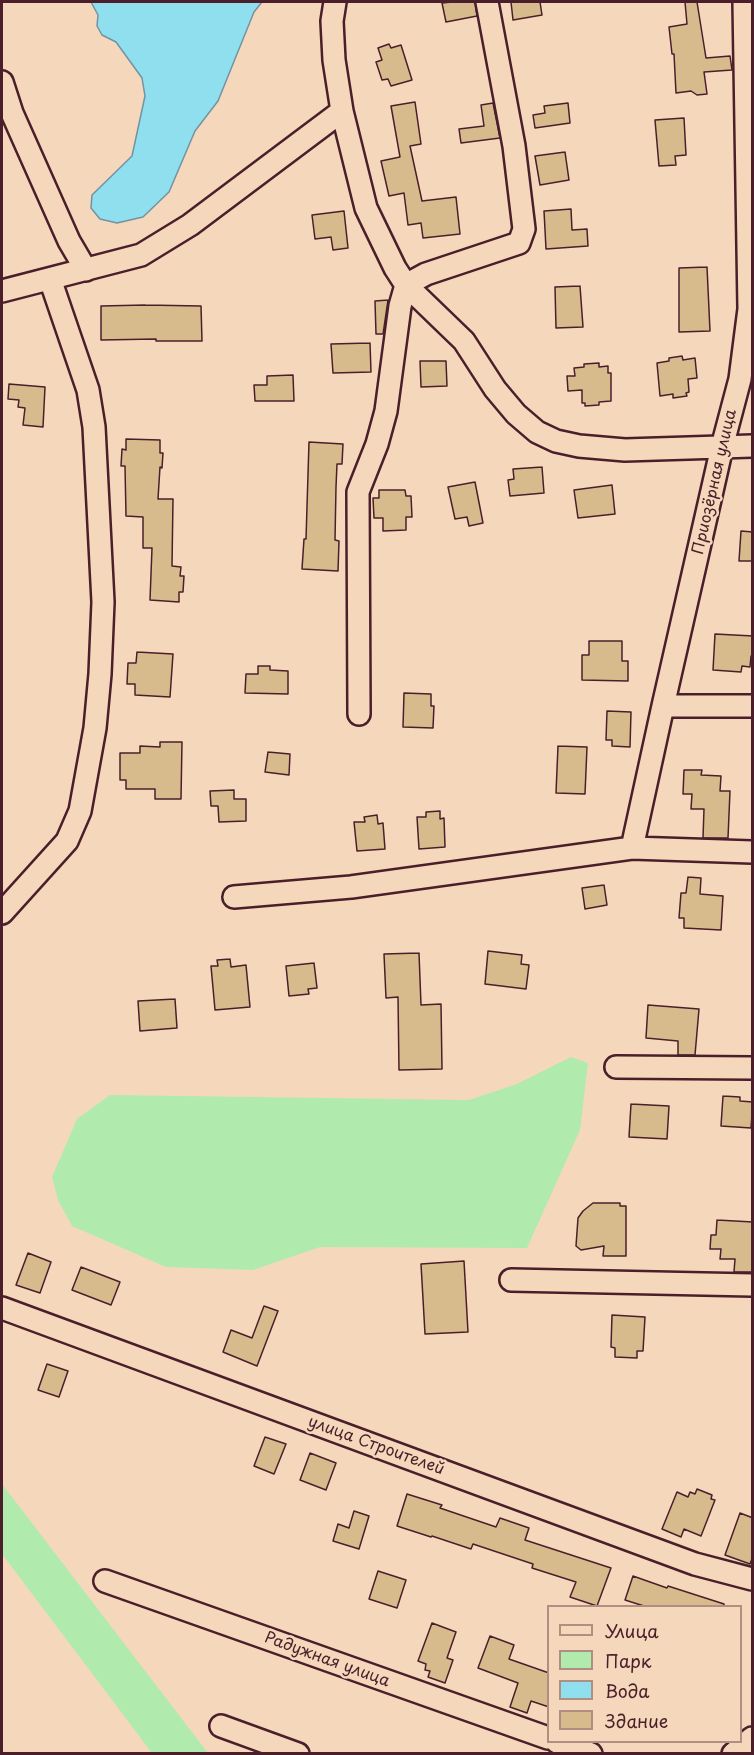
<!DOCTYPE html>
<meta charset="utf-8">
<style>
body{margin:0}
#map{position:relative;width:754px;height:1755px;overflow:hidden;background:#f5d8bb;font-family:"Playpen Sans",sans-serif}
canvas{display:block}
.frame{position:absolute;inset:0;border:3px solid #4a1f2b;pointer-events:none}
.legend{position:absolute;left:547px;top:1605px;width:195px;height:138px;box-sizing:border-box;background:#f5d8bb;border:2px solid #b18e81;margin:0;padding:8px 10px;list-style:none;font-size:18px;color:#4a1f2b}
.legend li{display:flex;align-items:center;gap:12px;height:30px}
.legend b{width:30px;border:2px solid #b18e81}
</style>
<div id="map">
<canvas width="754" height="1755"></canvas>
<div class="frame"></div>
<ul class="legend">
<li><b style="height:8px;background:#f5d8bb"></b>Улица</li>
<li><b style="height:16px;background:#b1eaad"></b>Парк</li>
<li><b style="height:16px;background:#90dfef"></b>Вода</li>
<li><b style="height:16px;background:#d8bb8d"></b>Здание</li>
</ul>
</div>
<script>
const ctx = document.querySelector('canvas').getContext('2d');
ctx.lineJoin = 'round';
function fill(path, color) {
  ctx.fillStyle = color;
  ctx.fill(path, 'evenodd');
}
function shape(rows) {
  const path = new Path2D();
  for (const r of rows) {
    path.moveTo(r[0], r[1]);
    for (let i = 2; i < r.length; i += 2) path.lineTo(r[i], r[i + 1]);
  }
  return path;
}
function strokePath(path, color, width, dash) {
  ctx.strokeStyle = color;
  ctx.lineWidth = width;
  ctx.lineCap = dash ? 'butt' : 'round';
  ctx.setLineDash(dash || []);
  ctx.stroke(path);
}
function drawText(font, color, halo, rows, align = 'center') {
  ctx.font = font + ' "Playpen Sans",sans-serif';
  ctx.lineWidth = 5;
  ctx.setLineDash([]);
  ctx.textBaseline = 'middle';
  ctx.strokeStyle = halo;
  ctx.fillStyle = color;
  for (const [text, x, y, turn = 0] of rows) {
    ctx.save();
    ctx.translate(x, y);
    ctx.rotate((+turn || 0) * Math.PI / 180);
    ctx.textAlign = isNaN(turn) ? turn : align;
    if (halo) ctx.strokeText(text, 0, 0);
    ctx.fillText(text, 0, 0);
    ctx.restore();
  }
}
fill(shape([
 [571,1057,588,1063,580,1130,527,1248,320,1247,253,1270,166,1267,72,1226,58,1200,52,1177,77,1119,110,1095,469,1100,517,1084],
 [2,1484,208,1753,152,1753,2,1554]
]), '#b1eaad');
const water = shape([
 [91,2,262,2,254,12,218,101,195,131,169,192,143,217,117,223,100,219,91,208,92,195,132,156,145,96,142,78,116,42,102,35,97,26,98,15,91,2]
]);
fill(water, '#90dfef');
strokePath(water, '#7492a1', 1.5);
const building = shape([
 [452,2,475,2,477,16,446,22,442,3,452,2],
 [511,2,540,2,542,15,513,20,511,2],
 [685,2,697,2,706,58,730,56,732,70,704,72,707,94,697,95,691,91,676,93,674,54,672,54,669,27,687,24,685,2],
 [389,44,391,48,401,45,412,80,391,86,388,79,382,80,376,62,382,60,378,48,389,44],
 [415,102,421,144,410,146,422,201,456,197,460,234,423,238,421,223,408,225,404,193,389,196,381,161,400,157,391,106,415,102],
 [493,103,500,138,461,143,459,129,484,126,481,105,493,103],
 [568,103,570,123,535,128,533,115,545,113,544,106,568,103],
 [684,118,686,155,675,156,676,165,659,166,655,120,684,118],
 [565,152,569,180,540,185,535,156,565,152],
 [571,209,572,230,587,229,588,246,546,249,544,211,571,209],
 [344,211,348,248,333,250,331,237,315,239,312,215,344,211],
 [707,267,710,331,679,332,679,268,707,267],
 [580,286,583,327,556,328,555,287,580,286],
 [388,300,383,334,376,334,375,301,388,300],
 [145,305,201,306,202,341,156,341,156,339,101,340,101,306,145,305],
 [370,343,371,372,333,373,331,344,370,343],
 [682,356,683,360,695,358,697,378,688,379,689,392,686,393,687,396,673,398,673,394,660,396,657,363,669,361,669,358,682,356],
 [420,361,446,361,447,386,421,387,420,361],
 [599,363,599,367,608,366,608,373,611,373,611,401,599,402,599,405,585,406,585,403,582,403,582,390,568,391,567,376,575,376,574,368,584,367,584,364,599,363],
 [293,375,294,401,255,401,254,385,267,385,267,376,293,375],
 [9,384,45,387,43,427,23,425,25,408,18,407,19,400,8,399,9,384],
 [126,439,160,440,160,453,163,453,162,468,160,467,158,499,173,499,172,566,181,567,180,576,184,576,183,592,179,592,179,602,150,600,152,548,143,548,143,517,126,516,125,466,121,466,122,449,126,450,126,439],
 [309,442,343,444,342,464,337,464,336,487,335,540,339,541,338,571,302,569,304,539,306,539,309,442],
 [542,467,544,493,510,496,508,480,514,479,513,469,542,467],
 [475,482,483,523,469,526,467,517,455,519,448,487,475,482],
 [612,485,615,514,578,518,574,490,612,485],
 [379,490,405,490,406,496,411,496,412,517,406,517,406,530,383,531,383,518,374,518,373,498,379,498,379,490],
 [741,531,753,532,753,561,739,561,741,531],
 [715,634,753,636,753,656,751,656,750,667,742,666,741,672,713,670,715,634],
 [589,641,622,641,622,661,628,661,628,681,582,680,582,655,589,655,589,641],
 [137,652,173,654,170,697,135,695,135,684,127,684,128,663,136,663,137,652],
 [258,666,270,666,270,670,288,671,288,694,245,693,246,674,258,674,258,666],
 [404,693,431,694,431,706,434,706,433,728,403,727,404,693],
 [607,711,631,712,630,747,612,746,612,740,606,740,607,711],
 [160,742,182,742,181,799,155,799,155,789,126,789,126,780,120,780,120,753,140,753,140,746,160,747,160,742],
 [558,746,587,747,585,794,556,793,558,746],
 [268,752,290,754,289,775,265,772,268,752],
 [684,770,702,770,701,775,721,776,720,791,730,791,728,838,703,838,704,809,691,809,692,794,683,794,684,770],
 [234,790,234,799,246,799,246,821,219,822,218,806,211,806,210,791,234,790],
 [440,811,440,819,444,818,445,847,419,849,417,817,426,817,426,812,440,811],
 [377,815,378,824,383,823,385,849,357,851,354,822,365,822,364,817,377,815],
 [688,877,701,878,700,894,723,896,721,930,684,928,684,918,679,918,681,893,686,893,688,877],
 [604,885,607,905,585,909,582,888,604,885],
 [488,951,522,955,521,964,529,965,526,989,485,984,488,951],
 [419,953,421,1005,441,1004,442,1069,399,1070,398,997,386,998,384,954,419,953],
 [230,959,231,967,246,965,250,1007,215,1010,211,966,218,966,217,960,230,959],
 [314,963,317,988,308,989,309,994,289,996,286,966,314,963],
 [175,999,177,1028,140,1031,138,1001,175,999],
 [648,1005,699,1009,695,1055,678,1055,678,1041,646,1038,648,1005],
 [723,1096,740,1097,740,1101,753,1102,751,1128,721,1126,723,1096],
 [631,1104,669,1106,667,1139,629,1137,631,1104],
 [593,1203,620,1203,620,1206,626,1206,626,1256,603,1256,604,1246,581,1250,576,1246,578,1218,583,1211,593,1203],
 [717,1220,753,1222,753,1272,734,1272,735,1259,720,1259,721,1249,710,1249,711,1235,716,1235,717,1220],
 [28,1253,51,1262,40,1293,16,1285,28,1253],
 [464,1261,468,1332,425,1334,421,1264,464,1261],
 [81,1267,120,1282,111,1305,72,1290,81,1267],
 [264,1306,278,1311,257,1366,223,1352,231,1330,252,1338,264,1306],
 [612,1315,645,1317,643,1351,637,1351,637,1358,615,1357,615,1348,611,1347,612,1315],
 [47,1364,68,1371,59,1397,38,1390,47,1364],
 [265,1437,286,1444,274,1474,254,1466,265,1437],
 [310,1453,336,1463,326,1490,300,1480,310,1453],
 [697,1489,712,1495,711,1499,715,1500,701,1536,684,1529,681,1537,662,1529,677,1492,688,1497,690,1492,695,1494,697,1489],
 [407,1494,442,1505,440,1508,496,1527,500,1518,529,1528,525,1540,611,1568,597,1606,570,1597,576,1582,532,1568,533,1564,473,1544,471,1549,432,1536,431,1537,397,1526,407,1494],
 [354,1511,369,1516,359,1549,333,1541,338,1524,349,1528,354,1511],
 [740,1513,753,1518,753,1556,750,1564,725,1555,740,1513],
 [378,1571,406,1580,397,1608,369,1599,378,1571],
 [633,1576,667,1588,668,1586,724,1604,724,1606,644,1606,625,1600,633,1576],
 [432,1623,456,1632,447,1658,453,1660,445,1683,428,1677,430,1671,425,1670,426,1664,418,1661,432,1623],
 [490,1636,514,1645,509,1659,549,1673,549,1707,531,1701,527,1713,510,1707,518,1683,478,1668,490,1636]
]);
fill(building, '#d8bb8d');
strokePath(building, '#4a1f2b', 1.5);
const minor = shape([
 [2,82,12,113,69,241,86,270],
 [342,111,366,208,395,268,406,285,464,341,495,389,516,414,537,432,556,441,579,446,625,450,752,446],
 [2,291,141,255,190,225,342,111,334,60,332,21,335,2],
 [663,706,752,706],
 [359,714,358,492,377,444,386,411,400,306,406,285,426,274,519,243,524,229,514,146,487,2],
 [632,848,663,706,722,447,740,379,749,309,744,2],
 [234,897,351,887,632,848,752,852],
 [2,913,67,841,80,811,95,728,100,674,103,602,94,427,88,390,50,279],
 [616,1067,752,1068],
 [511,1280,752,1285],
 [2,1308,695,1564,752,1579],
 [105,1581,548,1738],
 [221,1726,298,1754],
 [557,1742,591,1754],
 [733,1754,752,1738]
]);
strokePath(minor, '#4a1f2b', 26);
strokePath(minor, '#f5d8bb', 21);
drawText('16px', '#4a1f2b', '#f5d8bb', [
 ["Приозёрная улица",715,482,-77],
 ["улица Строителей",376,1446,20],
 ["Радужная улица",327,1660,20]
]);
</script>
